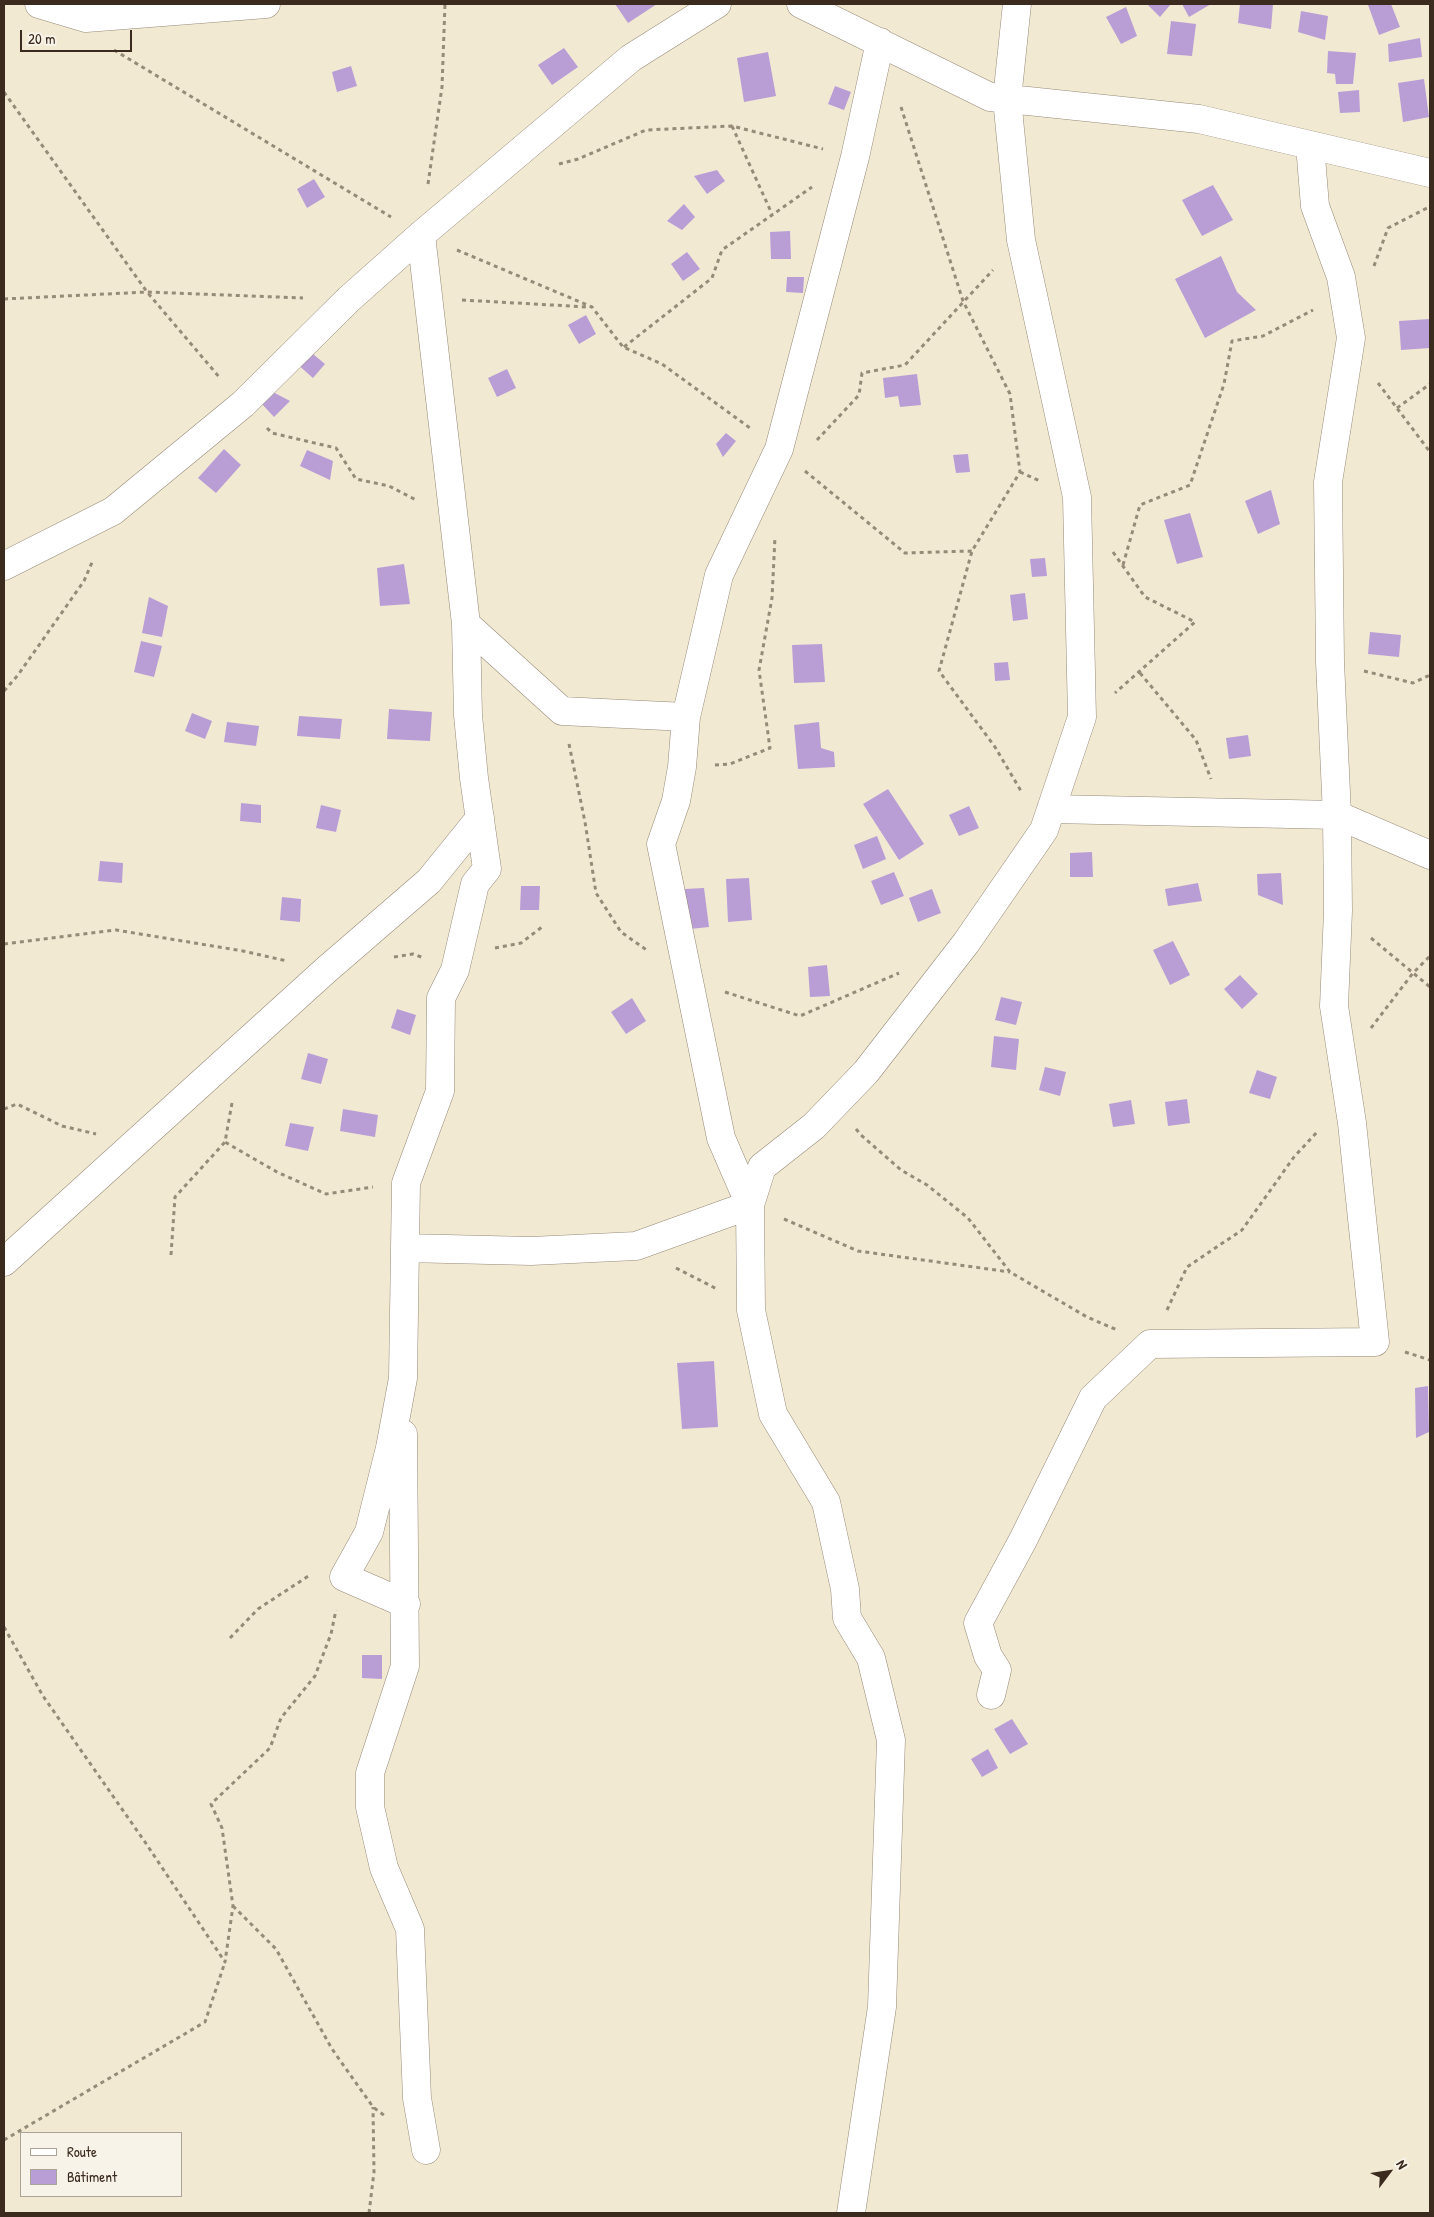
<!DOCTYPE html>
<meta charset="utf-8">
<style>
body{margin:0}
#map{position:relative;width:1434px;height:2217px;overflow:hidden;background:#f2e9d3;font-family:"Patrick Hand",sans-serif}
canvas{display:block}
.frame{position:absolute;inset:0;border:5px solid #3b2a1e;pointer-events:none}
.legend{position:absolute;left:20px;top:2132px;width:162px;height:65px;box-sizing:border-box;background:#f7f3e8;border:1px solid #aca397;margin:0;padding:6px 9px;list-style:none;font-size:15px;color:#3b2a1e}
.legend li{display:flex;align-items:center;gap:10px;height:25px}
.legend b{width:25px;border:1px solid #aca397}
.north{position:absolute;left:1364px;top:2147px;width:50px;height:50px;-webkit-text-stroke:4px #f7f3e8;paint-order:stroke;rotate:59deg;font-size:14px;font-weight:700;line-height:20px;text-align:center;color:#3b2a1e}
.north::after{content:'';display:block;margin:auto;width:18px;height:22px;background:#3b2a1e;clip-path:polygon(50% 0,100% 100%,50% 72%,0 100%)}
.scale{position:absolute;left:20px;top:30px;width:112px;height:22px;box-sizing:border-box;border:2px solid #3b2a1e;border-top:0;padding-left:6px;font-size:15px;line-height:18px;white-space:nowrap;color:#3b2a1e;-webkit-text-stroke:4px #f7f3e8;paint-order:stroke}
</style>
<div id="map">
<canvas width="1434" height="2217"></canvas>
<div class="frame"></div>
<ul class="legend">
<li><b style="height:6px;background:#fff"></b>Route</li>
<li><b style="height:14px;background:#b99ed6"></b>Bâtiment</li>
</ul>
<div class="north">N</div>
<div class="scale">20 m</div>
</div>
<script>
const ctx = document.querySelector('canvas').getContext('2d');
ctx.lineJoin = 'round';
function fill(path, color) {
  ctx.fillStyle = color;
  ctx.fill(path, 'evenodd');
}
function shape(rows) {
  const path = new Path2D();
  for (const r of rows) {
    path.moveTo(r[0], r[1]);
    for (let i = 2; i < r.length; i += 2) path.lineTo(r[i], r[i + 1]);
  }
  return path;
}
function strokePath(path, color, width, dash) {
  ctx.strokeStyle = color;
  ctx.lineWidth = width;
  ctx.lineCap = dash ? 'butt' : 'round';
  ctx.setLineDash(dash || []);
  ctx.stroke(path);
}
fill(shape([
 [615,4,657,4,628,23],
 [1147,4,1171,4,1160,17],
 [1182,4,1211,4,1189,17],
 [1240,4,1273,4,1271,29,1238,23],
 [1372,4,1391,4,1400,27,1379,35,1368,5],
 [1126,7,1137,36,1121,44,1106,17],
 [1301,11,1328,16,1325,40,1298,32],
 [1171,21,1196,24,1192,56,1167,54],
 [1420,38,1422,57,1389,62,1388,44],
 [564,48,578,67,552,85,538,65],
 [1328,51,1356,53,1353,84,1336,84,1335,74,1327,73],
 [768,52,776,96,744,102,737,58],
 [351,66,357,86,337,92,332,72],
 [1424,79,1429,117,1403,122,1398,83],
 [835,86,851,92,844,110,828,104],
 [1359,90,1360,112,1340,113,1338,92],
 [717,170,725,181,707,194,694,176],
 [314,179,325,197,307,208,297,189],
 [1213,185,1233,220,1202,236,1182,200],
 [684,204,695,217,682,230,667,221],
 [790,231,791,259,771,259,770,232],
 [687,252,700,269,683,281,671,264],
 [1221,256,1237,292,1256,310,1205,338,1175,279],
 [787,277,804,277,803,293,786,292],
 [586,315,596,334,579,344,568,325],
 [1430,319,1430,348,1401,350,1399,321],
 [307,349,325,364,313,378,296,363],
 [507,369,516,388,497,397,488,378],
 [917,374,921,405,900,407,898,396,885,398,883,378],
 [273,392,290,401,274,417,261,403],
 [726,433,736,441,723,457,716,444],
 [224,449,241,465,216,493,198,478],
 [307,450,333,461,330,480,300,466],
 [968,454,970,472,956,473,953,455],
 [1271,490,1280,524,1258,534,1245,501],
 [1190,513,1203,557,1177,564,1164,520],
 [1045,558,1047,576,1032,577,1030,559],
 [404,564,410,604,380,606,377,568],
 [1025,593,1028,619,1013,621,1010,595],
 [149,597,168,606,162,637,142,633],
 [1370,632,1401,635,1399,657,1368,654],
 [141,641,162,646,154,677,134,672],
 [822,644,825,682,794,683,792,645],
 [1008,662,1010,680,995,681,994,663],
 [389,709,432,712,430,741,387,739],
 [192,713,212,721,205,739,185,731],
 [299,716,342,719,340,739,297,736],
 [227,722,259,726,256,746,224,742],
 [819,722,821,748,834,752,835,767,798,769,794,725],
 [1248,735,1251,756,1229,759,1226,738],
 [888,789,924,844,899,860,863,804],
 [241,803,261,805,261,823,240,821],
 [321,805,341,810,336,832,316,828],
 [969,806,979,828,959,836,949,815],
 [877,836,886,859,863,869,854,845],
 [1092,852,1093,877,1070,877,1070,853],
 [100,861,123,863,122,883,98,881],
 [894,872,904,896,881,905,871,881],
 [1281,873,1283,905,1258,895,1257,874],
 [749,878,752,920,728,922,726,879],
 [1198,883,1202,901,1168,906,1165,889],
 [521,886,540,886,539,910,520,910],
 [704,888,709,927,690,929,685,889],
 [932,889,941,913,918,922,909,898],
 [282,897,301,899,300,922,280,920],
 [1173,941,1190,975,1170,985,1153,950],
 [827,965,830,996,810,997,808,967],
 [1240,975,1258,994,1242,1009,1224,989],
 [1001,997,1022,1002,1016,1025,995,1020],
 [632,998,646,1021,626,1034,611,1012],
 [397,1009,416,1015,410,1035,391,1028],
 [994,1036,1019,1039,1016,1070,991,1067],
 [308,1053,328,1059,321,1084,301,1079],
 [1045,1067,1066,1072,1060,1096,1039,1090],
 [1257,1070,1277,1077,1270,1099,1249,1093],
 [1187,1099,1190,1123,1168,1126,1165,1102],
 [1131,1100,1135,1124,1113,1127,1109,1104],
 [343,1109,378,1115,375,1137,340,1131],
 [290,1123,314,1127,308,1151,285,1146],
 [714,1361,718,1427,682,1429,677,1363],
 [1428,1386,1429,1432,1416,1438,1415,1388],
 [362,1655,382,1655,382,1679,362,1678],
 [1012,1719,1028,1744,1010,1754,994,1729],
 [988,1749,998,1768,982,1777,971,1759]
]), '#b99ed6');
const minor = shape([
 [39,4,86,18,266,4],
 [801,4,990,97,1199,119,1430,173],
 [4,566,113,511,243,404,349,299,421,235,631,58,717,4],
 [466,624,562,711,686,717],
 [1051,809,1337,815,1430,855],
 [405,1248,531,1251,636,1246,750,1205,721,1138,661,844,676,801,682,767,686,717,719,575,779,449,855,157,880,42],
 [4,1262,326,970,429,881,480,818],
 [403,1434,405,1666,370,1773,370,1807,384,1868,410,1929,417,2098,426,2150],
 [406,1604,344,1577,369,1532,390,1448,403,1378,406,1183,440,1091,441,998,455,970,475,884,487,869,474,778,468,715,466,624,421,235],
 [991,1695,997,1670,988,1656,978,1623,1023,1540,1093,1398,1150,1344,1375,1342,1352,1123,1334,1006,1338,911,1337,815,1330,662,1328,482,1351,338,1341,277,1315,206,1310,145],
 [851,2213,882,2007,891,1740,871,1658,847,1618,845,1589,826,1502,773,1414,751,1310,750,1205,762,1167,814,1126,866,1072,966,943,1044,830,1082,717,1077,497,1021,240,1007,99,1017,4]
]);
strokePath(minor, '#968a78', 29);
strokePath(shape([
 [114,50,391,217],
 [4,92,147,292,220,378],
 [901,107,963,301,1010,394,1020,472,972,551,939,671,995,747,1021,791],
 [732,126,772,214],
 [559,164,578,159,646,130,732,126,823,149],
 [428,184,442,87,445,4],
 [457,250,592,307,623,347,662,364,750,428],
 [1374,266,1388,228,1429,207],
 [4,299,147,292,303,298],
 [462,300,588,307],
 [624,347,712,278,722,250,812,187],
 [1378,383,1430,452],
 [1397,408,1430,384],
 [267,428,272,433,336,448,356,479,389,486,418,501],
 [817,440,859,395,862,373,905,365,993,270],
 [805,471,905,553,972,551],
 [1020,472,1040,481],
 [1113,552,1145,597,1195,622,1115,693],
 [1123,565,1140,505,1190,485,1224,384,1232,341,1263,336,1313,310],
 [1364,671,1413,683,1430,675],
 [1140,673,1196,740,1211,779],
 [4,691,18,675,84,581,93,560],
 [569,744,585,822,596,893,621,932,648,951],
 [715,765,730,764,770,748,759,670,772,598,775,537],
 [1371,938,1430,987],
 [4,944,116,930,243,951,287,961],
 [495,948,521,943,542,927],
 [394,957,413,954,424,958],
 [725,992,800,1016,899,973],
 [1371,1028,1413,973,1430,956],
 [232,1103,225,1142,277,1172,326,1194,373,1187],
 [4,1109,17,1104,62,1126,96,1134],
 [856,1129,861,1135,901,1170,927,1185,968,1218,1010,1272,1087,1317,1117,1330],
 [784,1219,858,1251,1010,1272],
 [171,1255,175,1197,225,1142],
 [676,1268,717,1289],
 [1167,1310,1187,1267,1242,1230,1294,1157,1318,1131],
 [1405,1352,1430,1360],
 [4,1627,43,1696,145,1842,225,1962,233,1906,222,1828,211,1804,270,1748,281,1718,315,1676,331,1634,336,1610],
 [230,1638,258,1609,310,1575],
 [233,1906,276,1949,332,2049,373,2107,385,2116],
 [4,2140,205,2022,225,1962],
 [369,2213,374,2172,373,2107]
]), '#968a78', 3, [4, 4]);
strokePath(minor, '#fff', 28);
</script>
